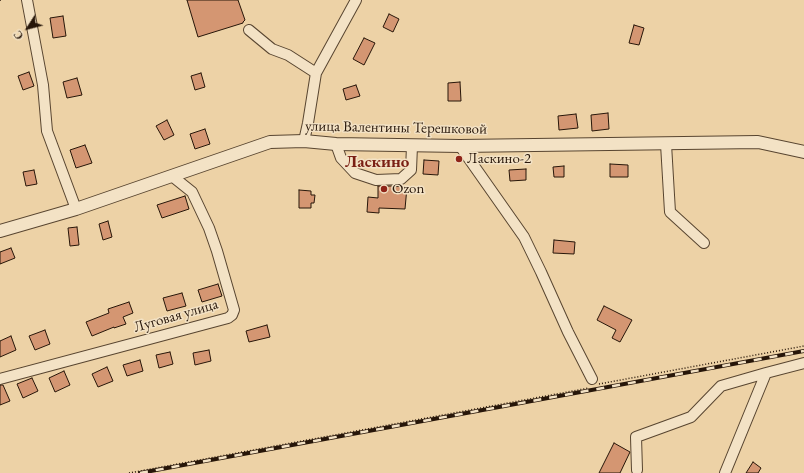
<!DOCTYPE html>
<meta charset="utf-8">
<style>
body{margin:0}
#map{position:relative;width:804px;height:473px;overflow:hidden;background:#edd2a6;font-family:"EB Garamond",serif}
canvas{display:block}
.north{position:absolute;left:8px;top:8px;width:40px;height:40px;-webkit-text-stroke:3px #f3e2c5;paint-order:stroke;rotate:234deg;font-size:11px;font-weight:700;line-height:16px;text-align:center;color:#271609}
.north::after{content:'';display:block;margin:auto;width:14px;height:18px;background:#271609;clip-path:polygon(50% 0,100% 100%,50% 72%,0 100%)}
</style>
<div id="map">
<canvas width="804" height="473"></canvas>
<div class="north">С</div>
</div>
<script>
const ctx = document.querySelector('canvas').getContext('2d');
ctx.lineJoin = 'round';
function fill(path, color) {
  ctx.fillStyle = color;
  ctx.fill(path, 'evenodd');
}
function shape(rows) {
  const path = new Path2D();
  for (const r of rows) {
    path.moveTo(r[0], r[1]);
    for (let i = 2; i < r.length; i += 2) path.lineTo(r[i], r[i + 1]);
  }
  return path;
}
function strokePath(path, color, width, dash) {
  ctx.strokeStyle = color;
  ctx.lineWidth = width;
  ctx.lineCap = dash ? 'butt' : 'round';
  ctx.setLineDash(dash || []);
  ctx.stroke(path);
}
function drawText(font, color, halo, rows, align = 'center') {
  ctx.font = font + ' "EB Garamond",serif';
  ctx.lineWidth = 3;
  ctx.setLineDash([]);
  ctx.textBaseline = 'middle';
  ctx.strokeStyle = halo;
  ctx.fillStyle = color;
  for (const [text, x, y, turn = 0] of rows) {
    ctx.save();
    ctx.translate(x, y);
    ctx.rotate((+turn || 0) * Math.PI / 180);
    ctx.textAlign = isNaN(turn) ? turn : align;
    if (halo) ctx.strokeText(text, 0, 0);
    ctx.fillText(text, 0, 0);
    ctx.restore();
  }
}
const building = shape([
 [187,0,238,0,245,20,243,22,243,23,198,37,187,0],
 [389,14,399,19,393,32,383,27,389,14],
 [63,16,66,36,53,38,50,18,63,16],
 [634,25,644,28,639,45,629,43,634,25],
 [364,38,375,43,364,65,353,59,364,38],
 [29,72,34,86,23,90,18,76,29,72],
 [201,73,205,87,195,90,191,76,201,73],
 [77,78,82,95,67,98,63,82,77,78],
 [460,82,461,101,448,101,448,83,460,82],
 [356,85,360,96,346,100,343,89,356,85],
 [608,113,609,129,592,131,591,115,608,113],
 [576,114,578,128,559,130,558,116,576,114],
 [167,120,174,135,164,140,156,126,167,120],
 [205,129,210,144,195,149,190,134,205,129],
 [85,145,92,163,76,168,70,150,85,145],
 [424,160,439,161,438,175,423,174,424,160],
 [610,164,628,165,628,177,610,177,610,164],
 [564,166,564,177,554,177,553,167,564,166],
 [526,169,526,180,510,181,509,170,526,169],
 [34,170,37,184,26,186,23,172,34,170],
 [378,186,392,186,407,187,405,209,379,208,379,213,367,212,368,197,378,198,378,186],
 [299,190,311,191,311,195,315,195,314,203,311,203,311,208,299,208,299,190],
 [185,196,189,209,162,218,157,205,185,196],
 [108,221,112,237,103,240,99,224,108,221],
 [77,227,79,245,70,246,68,228,77,227],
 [554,240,575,242,574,254,553,253,554,240],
 [11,248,15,258,0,264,0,252,11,248],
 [218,284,222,296,202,302,198,290,218,284],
 [182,293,186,306,167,311,163,298,182,293],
 [129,302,133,313,123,317,126,324,114,328,114,327,92,336,86,322,109,313,108,309,129,302],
 [604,306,632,320,620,342,612,338,616,330,597,320,604,306],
 [267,325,270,337,249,342,246,331,267,325],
 [45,330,50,344,35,350,29,336,45,330],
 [11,336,16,350,0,357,0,341,11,336],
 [209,350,211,361,195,365,193,353,209,350],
 [170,352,173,364,159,368,156,355,170,352],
 [140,360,143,371,127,376,123,365,140,360],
 [107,367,113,381,98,387,92,374,107,367],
 [64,371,70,385,55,392,49,378,64,371],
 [32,378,38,391,23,398,17,384,32,378],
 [0,385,3,385,10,401,0,405,0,385],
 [614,443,630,452,620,473,599,473,614,443],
 [753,462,761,468,758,473,746,473,753,462]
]);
fill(building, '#d49672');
strokePath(building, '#271609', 1);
const minor = shape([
 [27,0,43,85,47,131,76,209],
 [249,30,272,49,288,55,316,73],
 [304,141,308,123,316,73,356,0],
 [336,144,341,158,355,173,376,180,401,179,411,170,412,146],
 [666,144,670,212,704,243],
 [460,146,524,237,541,272,568,332,592,379],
 [0,379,228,318,232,315,234,310,217,251,209,228,192,192,172,176],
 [637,470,636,437,691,417,721,386,766,373,804,363],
 [725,473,766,373]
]);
const tertiary = shape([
 [0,231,76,209,270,142,304,141,336,144,460,146,758,142,804,152]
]);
strokePath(minor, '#584530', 12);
strokePath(tertiary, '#584530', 14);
strokePath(shape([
 [0,0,1,0],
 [599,384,804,346],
 [129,473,589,388]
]), '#271609', 1.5, [1, 2]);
strokePath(minor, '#f3e2c5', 10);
strokePath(tertiary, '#f3e2c5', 12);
const rail = shape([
 [140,473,804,351]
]);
strokePath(rail, '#271609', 4);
strokePath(rail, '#f3e2c5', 2.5, [8]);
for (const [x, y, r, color] of [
 [459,159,4,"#8f2418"],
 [384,189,4,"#8f2418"]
]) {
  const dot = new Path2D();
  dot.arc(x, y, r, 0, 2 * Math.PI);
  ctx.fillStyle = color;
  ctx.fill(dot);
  strokePath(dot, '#f3e2c5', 1.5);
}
drawText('15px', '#271609', '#f3e2c5', [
 ["улица Валентины Терешковой",396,128,1],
 ["Луговая улица",176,316,-16]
]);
drawText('15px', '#271609', '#f3e2c5', [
 ["Ласкино-2",467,159],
 ["Ozon",392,189]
], 'left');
drawText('bold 17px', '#7a1f14', '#f3e2c5', [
 ["Ласкино",377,162]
]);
</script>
